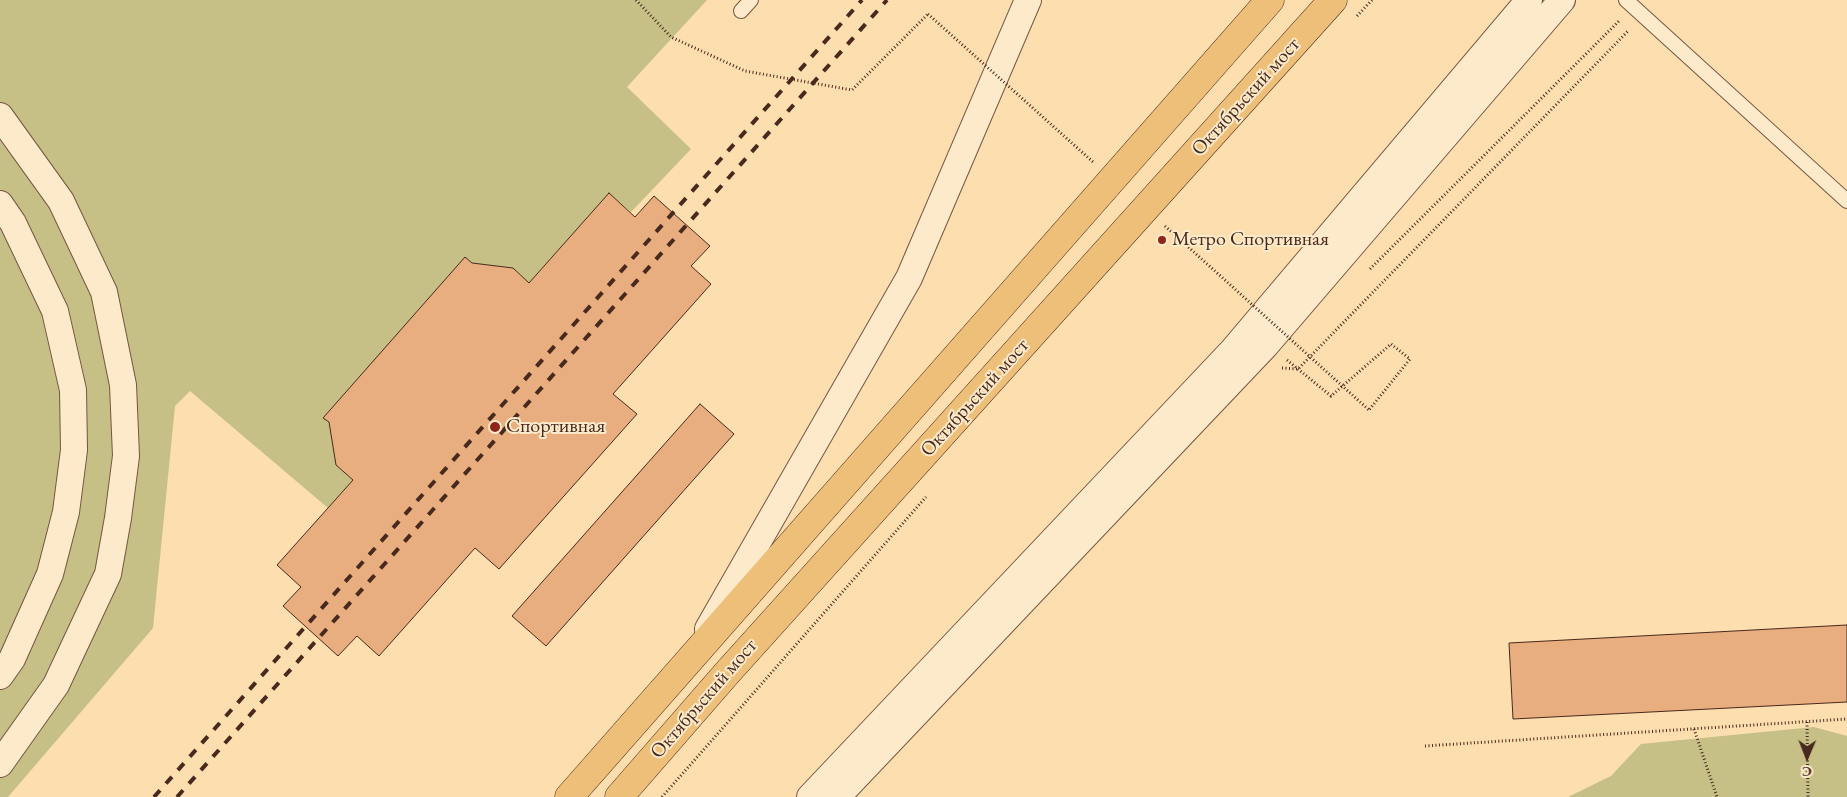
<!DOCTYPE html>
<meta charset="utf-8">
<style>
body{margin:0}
#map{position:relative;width:1847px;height:797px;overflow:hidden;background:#fcdeaf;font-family:"EB Garamond",serif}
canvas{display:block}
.north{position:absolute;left:1782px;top:732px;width:50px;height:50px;-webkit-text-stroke:4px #fdeacb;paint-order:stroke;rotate:181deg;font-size:14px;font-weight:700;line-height:20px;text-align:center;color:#48291d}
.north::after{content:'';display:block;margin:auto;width:18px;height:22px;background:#48291d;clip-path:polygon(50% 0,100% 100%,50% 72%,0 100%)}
</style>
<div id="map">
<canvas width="1847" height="797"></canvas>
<div class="north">С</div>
</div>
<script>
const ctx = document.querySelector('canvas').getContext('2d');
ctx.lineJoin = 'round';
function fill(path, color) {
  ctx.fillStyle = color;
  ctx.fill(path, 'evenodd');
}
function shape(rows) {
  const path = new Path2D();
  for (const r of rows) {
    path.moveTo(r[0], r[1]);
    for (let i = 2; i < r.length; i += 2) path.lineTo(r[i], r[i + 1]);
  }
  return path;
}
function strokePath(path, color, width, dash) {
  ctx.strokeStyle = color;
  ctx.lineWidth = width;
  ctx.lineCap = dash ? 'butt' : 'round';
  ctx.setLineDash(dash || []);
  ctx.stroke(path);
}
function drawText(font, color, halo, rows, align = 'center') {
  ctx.font = font + ' "EB Garamond",serif';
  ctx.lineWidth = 4;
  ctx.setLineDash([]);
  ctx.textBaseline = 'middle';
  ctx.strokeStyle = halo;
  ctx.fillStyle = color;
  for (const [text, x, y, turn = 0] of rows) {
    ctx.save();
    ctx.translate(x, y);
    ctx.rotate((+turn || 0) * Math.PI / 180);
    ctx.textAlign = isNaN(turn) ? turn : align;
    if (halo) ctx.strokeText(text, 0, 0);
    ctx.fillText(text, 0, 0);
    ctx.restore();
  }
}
fill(shape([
 [0,0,707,0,627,87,691,149,631,212,609,194,529,283,513,268,472,263,324,418,329,422,338,466,353,480,328,508,190,391,175,406,153,628,8,797,0,797],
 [1814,727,1847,736,1847,797,1568,797,1611,776,1641,744]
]), '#c6bf86');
const building = shape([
 [609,193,635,217,654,196,710,246,691,266,711,284,613,394,637,414,499,569,475,548,379,656,357,636,338,656,283,606,301,587,277,565,353,480,336,465,329,422,323,418,465,257,472,263,513,268,529,283,609,193],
 [700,404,734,434,546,646,512,616,700,404],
 [1847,625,1847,702,1513,719,1509,643,1847,625]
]);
fill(building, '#e8ae7f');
strokePath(building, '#48291d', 1);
const service = shape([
 [1626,0,1847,201],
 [741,11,751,0]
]);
const minor = shape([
 [0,116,61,201,104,292,123,385,126,456,118,518,108,574,56,685,0,764],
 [0,204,13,223,55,311,73,390,74,450,66,512,50,574,12,659,0,676],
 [708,629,909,278,1028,0],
 [810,797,1233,350,1529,0],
 [837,797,1266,345,1562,0]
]);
const primary = shape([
 [569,797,1270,0],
 [619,797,727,673,1333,0]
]);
strokePath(service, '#755642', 16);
strokePath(minor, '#755642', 28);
strokePath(primary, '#48291d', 29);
strokePath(shape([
 [636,0,671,37,745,71,852,90,928,14],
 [1357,16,1372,0],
 [1370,269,1619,21],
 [1287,360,1331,396,1391,344,1410,359,1369,410],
 [1282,368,1298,369,1629,30],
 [1807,722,1808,797],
 [1694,729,1717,797],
 [1425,746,1847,719],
 [662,797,926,497]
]), '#48291d', 3, [1, 2.5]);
strokePath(service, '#fdeacb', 14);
strokePath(minor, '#fdeacb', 26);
strokePath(primary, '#eebf78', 28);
strokePath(shape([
 [154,797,862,0],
 [177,797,887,0]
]), '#48291d', 4, [9, 9]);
strokePath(shape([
 [928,14,1093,162],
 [1165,226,1369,410]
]), '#48291d', 3, [1, 2.5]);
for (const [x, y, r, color] of [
 [1162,240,5,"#8f2418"],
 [495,427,6,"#8f2418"]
]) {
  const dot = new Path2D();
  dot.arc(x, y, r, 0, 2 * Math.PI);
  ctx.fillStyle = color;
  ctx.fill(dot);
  strokePath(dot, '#fdeacb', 2);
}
drawText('20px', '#48291d', '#fdeacb', [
 ["Октябрьский мост",1246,97,-48],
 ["Октябрьский мост",975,398,-48],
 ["Октябрьский мост",704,699,-49]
]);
drawText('20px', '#48291d', '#fdeacb', [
 ["Метро Спортивная",1172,240],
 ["Спортивная",506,427]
], 'left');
</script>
